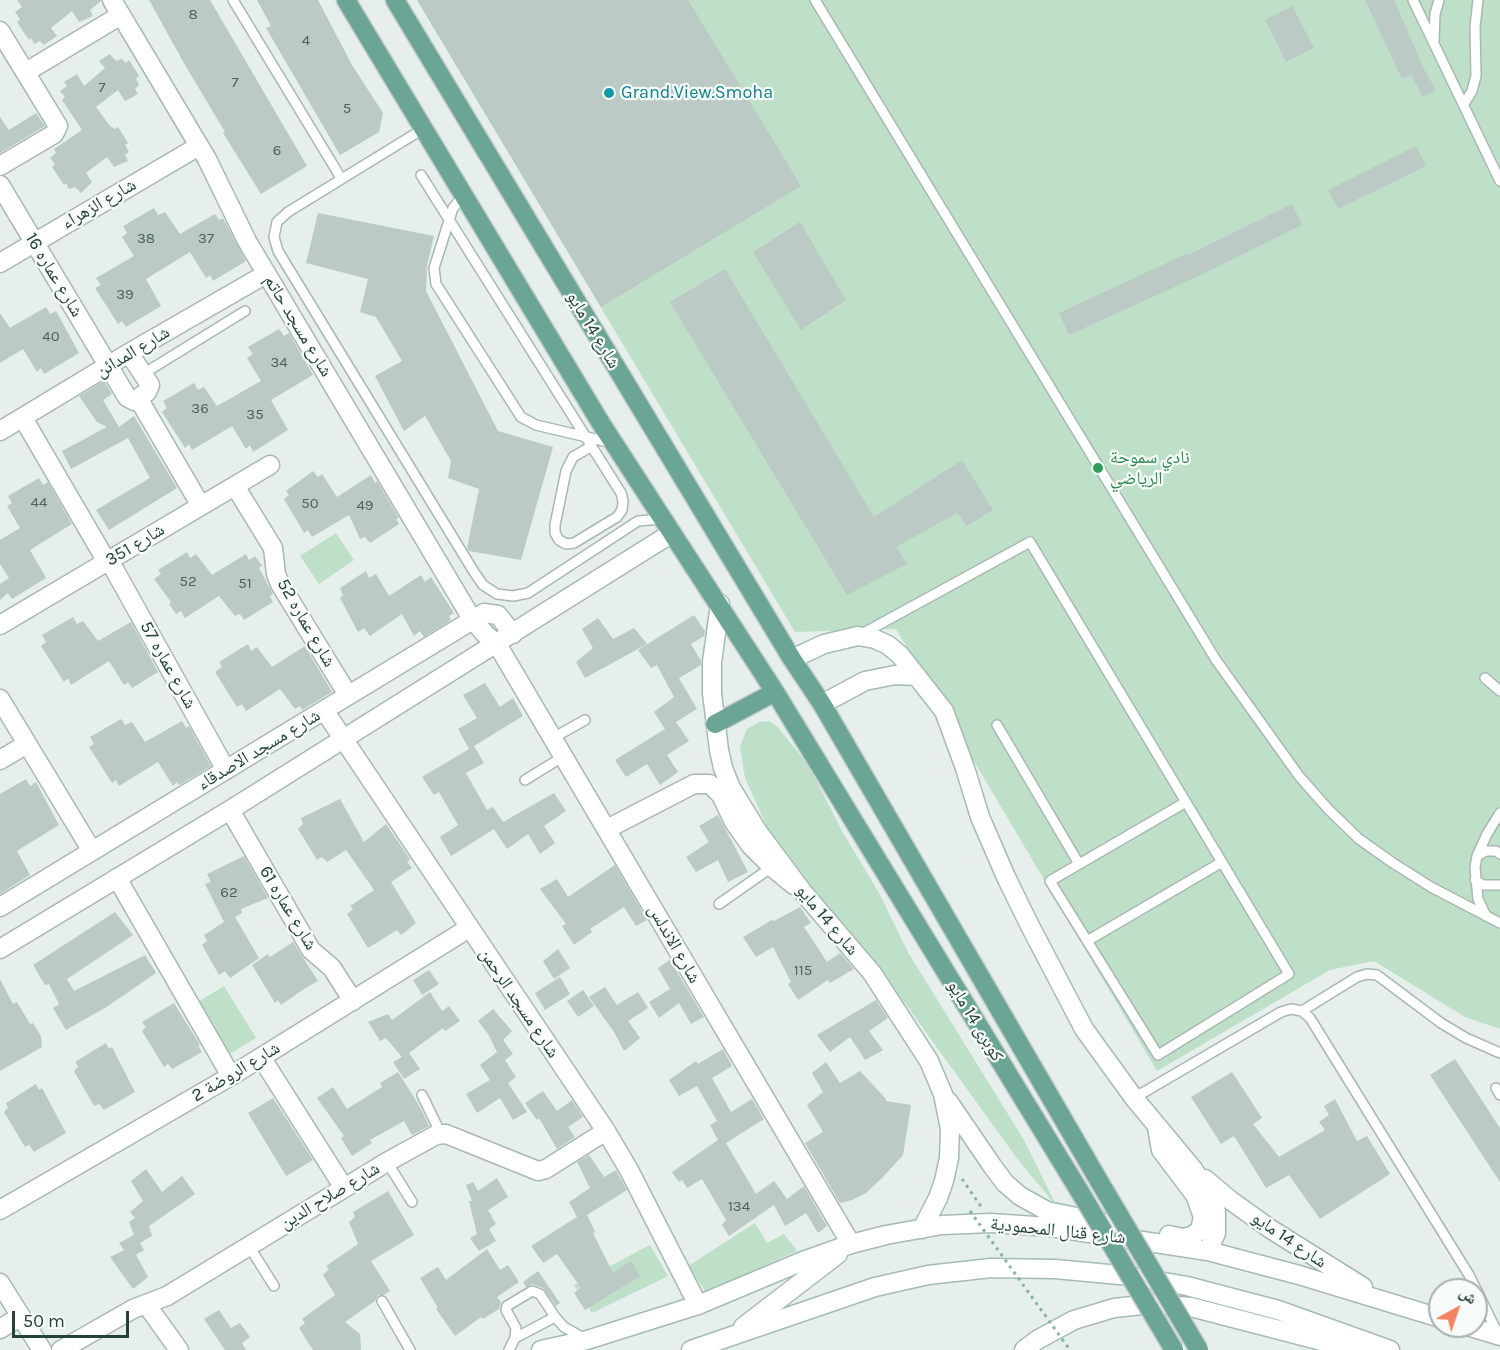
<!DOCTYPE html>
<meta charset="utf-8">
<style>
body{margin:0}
#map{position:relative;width:1500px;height:1350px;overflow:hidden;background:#e6efeb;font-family:Karla,"Noto Naskh Arabic",sans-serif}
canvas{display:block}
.north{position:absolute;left:1428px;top:1278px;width:60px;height:60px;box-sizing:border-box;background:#f7fbf9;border:2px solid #a3b1ad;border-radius:50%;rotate:40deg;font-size:16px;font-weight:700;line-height:24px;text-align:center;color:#24423a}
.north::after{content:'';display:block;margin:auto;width:21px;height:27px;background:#f4845f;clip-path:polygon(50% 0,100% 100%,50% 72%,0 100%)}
.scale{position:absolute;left:12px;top:1311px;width:117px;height:27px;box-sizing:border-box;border:3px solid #24423a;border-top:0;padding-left:8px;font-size:18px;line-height:21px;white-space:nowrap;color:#24423a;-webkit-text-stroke:4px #f7fbf9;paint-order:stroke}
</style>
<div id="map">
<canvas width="1500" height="1350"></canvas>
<div class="north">ش</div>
<div class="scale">50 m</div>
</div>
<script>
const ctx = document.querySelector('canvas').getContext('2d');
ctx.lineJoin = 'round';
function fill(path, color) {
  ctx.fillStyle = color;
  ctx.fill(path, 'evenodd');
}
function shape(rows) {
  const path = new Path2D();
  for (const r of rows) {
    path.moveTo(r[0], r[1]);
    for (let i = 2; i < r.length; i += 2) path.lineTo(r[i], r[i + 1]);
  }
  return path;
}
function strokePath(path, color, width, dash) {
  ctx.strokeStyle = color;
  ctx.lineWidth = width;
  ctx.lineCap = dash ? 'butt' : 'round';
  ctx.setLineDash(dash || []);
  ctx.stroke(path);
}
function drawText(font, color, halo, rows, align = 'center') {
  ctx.font = font + ' Karla,"Noto Naskh Arabic",sans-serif';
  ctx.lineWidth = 4.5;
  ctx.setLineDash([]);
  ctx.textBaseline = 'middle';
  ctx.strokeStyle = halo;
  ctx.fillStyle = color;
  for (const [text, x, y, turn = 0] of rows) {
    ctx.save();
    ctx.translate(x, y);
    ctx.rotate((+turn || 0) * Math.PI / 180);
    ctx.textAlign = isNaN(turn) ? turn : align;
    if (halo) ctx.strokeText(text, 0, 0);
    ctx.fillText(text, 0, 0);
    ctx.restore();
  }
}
fill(shape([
 [417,0,1500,0,1500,1029,1465,1017,1374,961,1330,970,1157,1071,896,629,795,632],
 [336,533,354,560,319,584,300,556],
 [769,721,777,726,809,766,842,831,879,893,909,954,1024,1140,1057,1207,1016,1157,907,1006,804,881,767,827,745,778,740,746,747,729,759,722],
 [224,986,256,1038,228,1055,198,1002],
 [755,1223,767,1243,784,1234,797,1251,706,1292,688,1266],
 [650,1245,668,1276,592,1313,574,1285]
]), '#bfe0c8');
fill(shape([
 [17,0,101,0,101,1,90,10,93,16,79,22,72,11,51,28,57,36,44,45,40,41,34,44,31,38,29,40,17,22,20,19,15,12,22,7],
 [149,0,210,0,307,166,261,194,223,133,225,132,185,65],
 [257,0,318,0,352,65,383,113,379,132,340,155,266,28,271,26],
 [417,0,688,0,801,186,601,307],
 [1365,0,1394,0,1424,69,1436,90,1423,97,1411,75,1402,79],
 [1292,6,1314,48,1286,62,1265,20],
 [110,54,116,61,122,59,126,63,129,60,139,76,136,79,139,85,135,89,138,94,125,101,118,90,96,107,110,126,115,129,118,127,128,143,125,145,129,152,125,155,128,161,114,167,107,157,86,173,92,182,81,193,75,187,69,189,66,183,64,185,52,167,55,164,50,158,56,153,54,149,82,130,62,100,65,97,60,91,67,86,64,82,77,74,84,86,105,68,99,61],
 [36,113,45,126,0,153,0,117,9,130],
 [1416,146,1426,166,1338,209,1328,190],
 [1292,204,1302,225,1203,274,1069,335,1059,313,1188,253,1188,255],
 [154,208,158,215,165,212,180,234,215,214,219,220,223,218,246,261,213,281,210,275,206,278,190,252,146,279,161,306,126,327,122,321,118,324,95,288,101,285,96,278,134,256,122,237,127,233,123,226],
 [318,213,434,236,427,266,426,291,498,431,553,447,521,560,469,551,467,548,479,489,448,478,451,461,425,416,404,431,375,376,402,361,376,317,360,312,368,279,306,263],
 [800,222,846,300,801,330,753,252],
 [725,269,874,517,962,460,993,510,967,526,957,513,896,547,907,564,847,595,670,302],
 [46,307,50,314,56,311,79,353,44,374,41,368,37,372,23,349,0,363,0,313,10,328],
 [279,329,284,336,289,333,313,375,271,400,288,430,253,452,250,445,246,449,232,426,192,450,189,444,185,448,162,412,167,408,163,401,194,383,198,390,204,387,217,406,261,381,247,358,253,354,248,347],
 [104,381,112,394,103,400,119,427,134,416,177,488,109,530,96,510,150,478,128,438,71,469,62,451,107,427,97,422,79,396],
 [313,471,318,477,322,474,337,497,371,475,375,483,377,481,399,518,396,519,399,524,370,543,365,537,360,539,349,515,312,537,308,530,304,533,284,499,289,495,286,491],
 [39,478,43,485,48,482,72,524,30,550,46,578,12,599,8,593,0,600,0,584,9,578,0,564,0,540,20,528,7,506,12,503,8,496],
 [187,552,190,558,196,554,212,575,246,554,249,560,255,556,262,566,259,568,273,594,270,596,273,602,244,620,240,614,235,616,219,596,185,618,181,611,176,614,169,604,171,602,154,579,161,574,158,570],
 [366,571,369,578,376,574,389,596,421,575,425,582,431,577,454,613,449,616,451,620,424,637,420,631,414,636,402,614,370,636,364,628,358,632,340,598,343,595,340,588],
 [694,615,705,631,704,636,691,644,701,661,701,665,679,678,697,709,676,722,689,741,667,755,678,772,660,785,647,764,626,777,615,760,665,729,654,712,674,697,657,665,651,668,638,650],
 [73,617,77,624,83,621,98,641,131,622,158,672,132,688,128,682,124,685,109,661,71,685,68,678,64,682,41,646,46,642,42,635],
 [598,618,613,639,634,628,647,644,585,678,576,662,593,648,582,629],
 [248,644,251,651,257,647,272,667,305,646,332,692,302,710,300,706,295,709,280,689,246,711,242,704,237,707,215,672,222,667,219,662],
 [485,683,500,707,513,698,523,716,469,749,458,729,477,718,463,695],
 [121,719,125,725,132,722,145,742,182,721,186,728,189,726,211,766,179,785,177,782,173,786,158,762,119,786,116,780,112,783,89,747,94,744,90,737],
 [474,746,484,763,466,773,487,810,493,807,503,822,554,793,566,811,544,826,555,843,540,854,528,834,507,849,494,829,451,856,440,837,458,825,439,792,434,795,422,777],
 [26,779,30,786,36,782,59,825,17,851,30,875,0,894,0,794],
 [340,799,364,842,386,824,410,859,407,862,412,868,391,882,416,923,401,935,397,930,368,948,347,914,353,909,350,906,374,890,346,850,327,862,322,857,317,860,298,829,303,824,301,818],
 [718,815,748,872,728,882,718,860,696,872,686,857,709,842,699,826],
 [244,856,268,898,241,909,242,913,235,917,259,958,230,978,225,971,219,975,202,945,207,941,204,935,224,922,205,884,211,882,207,874],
 [615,865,647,920,636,926,624,907,590,929,592,932,574,945,562,926,566,924,540,889,557,879,568,897],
 [800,907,811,923,804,927,827,962,840,953,854,969,830,983,828,980,798,1000,788,984,791,982,773,947,756,957,743,937,772,920,774,921],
 [115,912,133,935,67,979,74,991,145,955,156,973,108,1006,66,1030,53,1008,59,1004,49,984,45,985,33,965],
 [293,942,318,981,307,987,281,1005,278,1000,275,1003,252,965,268,954,270,957],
 [558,949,570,968,554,979,543,961],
 [670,960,704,1017,691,1024,679,1003,659,1018,649,1002,670,989,658,968],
 [429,970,439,984,422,995,413,980],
 [560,977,570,994,545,1010,535,993],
 [0,979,13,1004,17,1002,30,1024,33,1023,41,1036,42,1047,0,1071],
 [605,987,617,1005,638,992,648,1008,628,1021,640,1038,624,1051,614,1032,589,997],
 [583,990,594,1006,578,1017,567,1001],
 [430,992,442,1011,449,1006,460,1021,445,1031,443,1028,409,1053,420,1069,404,1079,393,1062,402,1057,386,1038,380,1041,368,1022,388,1014,392,1020],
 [876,1000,888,1018,869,1031,883,1050,865,1060,850,1037,830,1052,817,1035],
 [174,1003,200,1045,198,1046,202,1052,172,1069,168,1064,164,1067,142,1031,146,1027,142,1022],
 [493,1009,512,1031,503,1040,513,1054,505,1060,516,1077,508,1083,527,1112,513,1120,500,1098,477,1113,466,1094,490,1080,480,1065,497,1052,488,1034,478,1021],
 [106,1043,109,1049,112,1047,135,1092,104,1110,99,1104,94,1106,74,1071,78,1067,75,1062],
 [723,1049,732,1066,712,1078,731,1112,752,1099,764,1119,726,1143,756,1194,774,1181,787,1199,804,1186,827,1226,818,1233,806,1213,785,1226,774,1205,729,1236,722,1225,726,1220,702,1179,687,1188,682,1180,679,1182,672,1172,718,1140,710,1125,717,1121,697,1086,679,1096,669,1080,696,1061,698,1064],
 [1455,1059,1500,1128,1500,1182,1430,1075],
 [826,1062,840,1083,860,1071,886,1099,886,1101,911,1105,903,1155,883,1177,866,1193,852,1200,840,1203,805,1143,823,1132,807,1105,823,1092,812,1073],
 [398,1072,420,1107,429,1126,412,1135,404,1121,370,1140,372,1143,352,1156,341,1138,344,1136,317,1098,333,1087,347,1109,382,1087,380,1083],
 [1232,1072,1262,1118,1253,1124,1279,1157,1325,1130,1319,1122,1329,1115,1324,1106,1335,1099,1357,1141,1367,1136,1390,1174,1320,1219,1289,1175,1266,1188,1234,1136,1221,1144,1191,1097],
 [36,1084,39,1090,42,1088,66,1133,34,1152,29,1145,25,1147,4,1112,8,1108,6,1103],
 [543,1091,557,1111,572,1100,583,1117,568,1127,575,1137,557,1149,539,1118,537,1120,525,1103],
 [273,1098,313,1160,286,1176,248,1113],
 [589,1155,604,1177,616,1170,627,1190,587,1215,595,1232,593,1233,613,1273,631,1261,640,1276,585,1310,574,1293,581,1288,557,1254,543,1263,531,1246,577,1217,569,1202,590,1188,577,1162],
 [146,1169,162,1192,182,1176,195,1194,149,1226,152,1236,140,1243,144,1250,136,1255,148,1277,133,1289,110,1257,124,1250,119,1243,134,1235,129,1222,135,1218,130,1212,143,1201,131,1181],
 [497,1178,508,1197,488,1210,496,1224,489,1229,496,1241,479,1251,470,1238,477,1234,469,1201,472,1201,466,1185,473,1182,478,1191],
 [388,1191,414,1235,371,1261,390,1291,384,1295,378,1295,375,1301,345,1322,360,1334,361,1350,313,1350,299,1328,305,1323,302,1319,335,1295,323,1275,329,1269,326,1266,358,1244,349,1222,355,1217,353,1212],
 [487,1249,500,1270,508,1265,519,1282,497,1297,501,1302,499,1309,483,1319,481,1317,455,1336,436,1309,438,1308,420,1278,438,1267,446,1280],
 [538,1271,560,1303,556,1306,543,1288,532,1284,526,1287,523,1282],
 [219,1310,231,1328,240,1323,250,1337,242,1343,246,1350,225,1350,204,1319]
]), '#bbcac4');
const service = shape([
 [233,0,341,178],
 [815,0,1216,660,1299,776,1328,809,1359,839,1393,863,1431,887,1500,923],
 [1413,0,1500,181],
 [1434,40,1435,14,1439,0],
 [1464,104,1472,91,1476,76,1475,27,1478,0],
 [423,129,288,212,277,222,274,237,278,251,474,572,483,585,497,594,513,596,528,593,638,521,662,519],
 [421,175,621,493,623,501,622,510,617,517,574,543,566,544,559,540,555,533,555,525,566,471,573,457,592,446],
 [463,196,453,208,434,268,436,284,521,417,536,425,612,443],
 [143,374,245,311],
 [860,635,1030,542,1289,974,1158,1055,1050,881,1186,802],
 [1485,678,1500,691],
 [997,725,1079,864],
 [553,738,585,720],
 [525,780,564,756],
 [1477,856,1486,851,1496,851,1500,854],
 [1475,880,1483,885,1500,885],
 [719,904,772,867],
 [1486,916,1478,899,1475,868,1477,856,1487,834,1500,813],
 [1087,941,1222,862],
 [1302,1011,1357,977,1367,974,1377,975,1441,1023,1466,1038,1500,1053],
 [1496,1088,1500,1095],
 [422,1095,441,1134],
 [1134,1098,1281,1012,1291,1009,1302,1011,1310,1018,1469,1275,1498,1334],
 [387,1162,412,1202],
 [249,1246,274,1286],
 [382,1301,410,1350],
 [515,1338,555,1317],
 [509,1350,515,1338,516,1328,506,1310,507,1306,532,1291,540,1294,555,1317,564,1327,585,1339]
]);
const minor = shape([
 [112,0,207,159,247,241,319,362,472,619,486,635,497,644,851,1244],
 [0,31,58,126,54,134,0,166],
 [26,72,121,15],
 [0,185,127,397,134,401,147,392,150,385,129,353],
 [0,263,199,146],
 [138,398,201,506],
 [23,418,107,562],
 [0,431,129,353,266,274],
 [235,486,273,548,276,574,280,584,348,695],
 [109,560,226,770],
 [0,625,270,465],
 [0,699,92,851],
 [324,710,606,1131,629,1170,698,1305],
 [0,760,27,744],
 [230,810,311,950,332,968,353,1001],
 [607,829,694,784,710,784,721,795,734,822,751,846,772,867,794,885],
 [117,878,231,1076],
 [261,1057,344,1188],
 [0,1210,231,1076,469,928],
 [0,1283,42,1350],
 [146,1304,179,1350],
 [0,1329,21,1316],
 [61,1350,133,1309,167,1296,387,1162,436,1135,446,1134,538,1171,546,1169,606,1131]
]);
const tertiary = shape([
 [0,907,484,613,498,615,513,634],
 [0,949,230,810,672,533]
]);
const secondary = shape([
 [720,604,712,662,712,693,719,750,723,768,731,788,758,832,802,891,872,973,929,1061,943,1094,950,1129,949,1158,944,1181,938,1198,922,1229],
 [792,659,824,644,858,636,875,639,888,645,900,655,944,711,965,768,980,817,1006,877,1029,924,1084,1029,1134,1098,1193,1169,1213,1202,1216,1212,1216,1233,1208,1251],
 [822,704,865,681,895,675,917,676],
 [948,1101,993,1167,1005,1183,1020,1196,1047,1211,1110,1224],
 [1157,1128,1161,1150,1195,1195,1203,1217,1200,1230,1192,1236,1182,1238,1169,1235],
 [1205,1179,1230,1200,1269,1228,1363,1287],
 [1467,1326,1500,1336],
 [743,1327,838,1254],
 [541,1350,587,1340,698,1305,803,1261,851,1244,886,1235,942,1225,991,1223,1050,1227,1208,1251,1299,1275,1440,1318],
 [691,1350,875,1287,928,1275,991,1268,1055,1269,1130,1276,1187,1286,1278,1310,1390,1350],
 [1024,1350,1037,1340,1074,1320,1114,1308,1152,1304,1191,1307,1356,1350]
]);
const primary = shape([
 [346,0,602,425,775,692,1080,1192],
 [395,0,792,659,822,704,1099,1181],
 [715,724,775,692]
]);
strokePath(service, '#a8b8b2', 12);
strokePath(minor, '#a8b8b2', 21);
strokePath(tertiary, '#a8b8b2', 21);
strokePath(secondary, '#a4bbb3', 21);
strokePath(primary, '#c2cac8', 21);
strokePath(shape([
 [962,1179,982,1208]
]), '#86b3a5', 3, [3, 4.5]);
strokePath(service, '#fff', 9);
strokePath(minor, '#fff', 18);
strokePath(tertiary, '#fff', 18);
strokePath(secondary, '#fff', 18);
strokePath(primary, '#6aa596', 18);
const primaryBridge = shape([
 [1099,1181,1199,1350],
 [1080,1192,1174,1350]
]);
strokePath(primaryBridge, '#c2cac8', 21, []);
strokePath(shape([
 [970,1211,1070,1350]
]), '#86b3a5', 3, [3, 4.5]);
strokePath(primaryBridge, '#6aa596', 18);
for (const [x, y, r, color] of [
 [609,93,6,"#0f9aa8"],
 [1098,468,6,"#2e9e5b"]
]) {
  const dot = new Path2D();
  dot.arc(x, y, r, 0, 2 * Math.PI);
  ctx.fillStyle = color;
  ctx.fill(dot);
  strokePath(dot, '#f7fbf9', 2);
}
drawText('15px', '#4a645c', null, [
 ["8",193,15],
 ["4",306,41],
 ["7",235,83],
 ["7",102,88],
 ["5",347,109],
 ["6",277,151],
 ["38",146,239],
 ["37",206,239],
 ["39",125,295],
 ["40",51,337],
 ["34",279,363],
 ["36",200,409],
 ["35",255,415],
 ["44",39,503],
 ["50",310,504],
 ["49",365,506],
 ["52",188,582],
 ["51",245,584],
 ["62",229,893],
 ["115",803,971],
 ["134",739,1207]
]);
drawText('18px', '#0d838f', '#f7fbf9', [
 ["Grand.View.Smoha",621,93]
], 'left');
drawText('18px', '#24423a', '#f7fbf9', [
 ["شارع الزهراء",99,204,-30],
 ["شارع عماره 16",54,275,59],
 ["شارع مسجد حاتم",298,326,59],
 ["شارع 14 مايو",593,330,59],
 ["شارع المدائن",133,352,-31],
 ["شارع 351",135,545,-31],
 ["شارع عماره 52",306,623,60],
 ["شارع عماره 57",168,665,61],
 ["شارع مسجد الاصدقاء",259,750,-31],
 ["شارع عماره 61",288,908,59],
 ["شارع 14 مايو",827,920,50],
 ["شارع الاندلس",674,944,60],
 ["شارع مسجد الرحمن",519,1003,56],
 ["كوبرى 14 مايو",975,1021,59],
 ["شارع الروضة 2",236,1072,-31],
 ["شارع صلاح الدين",330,1196,-31],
 ["شارع قنال المحمودية",1058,1231,6],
 ["شارع 14 مايو",1289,1240,34]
]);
drawText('18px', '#27864d', '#f7fbf9', [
 ["نادي سموحة",1110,458],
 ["الرياضي",1110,479]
], 'left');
</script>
